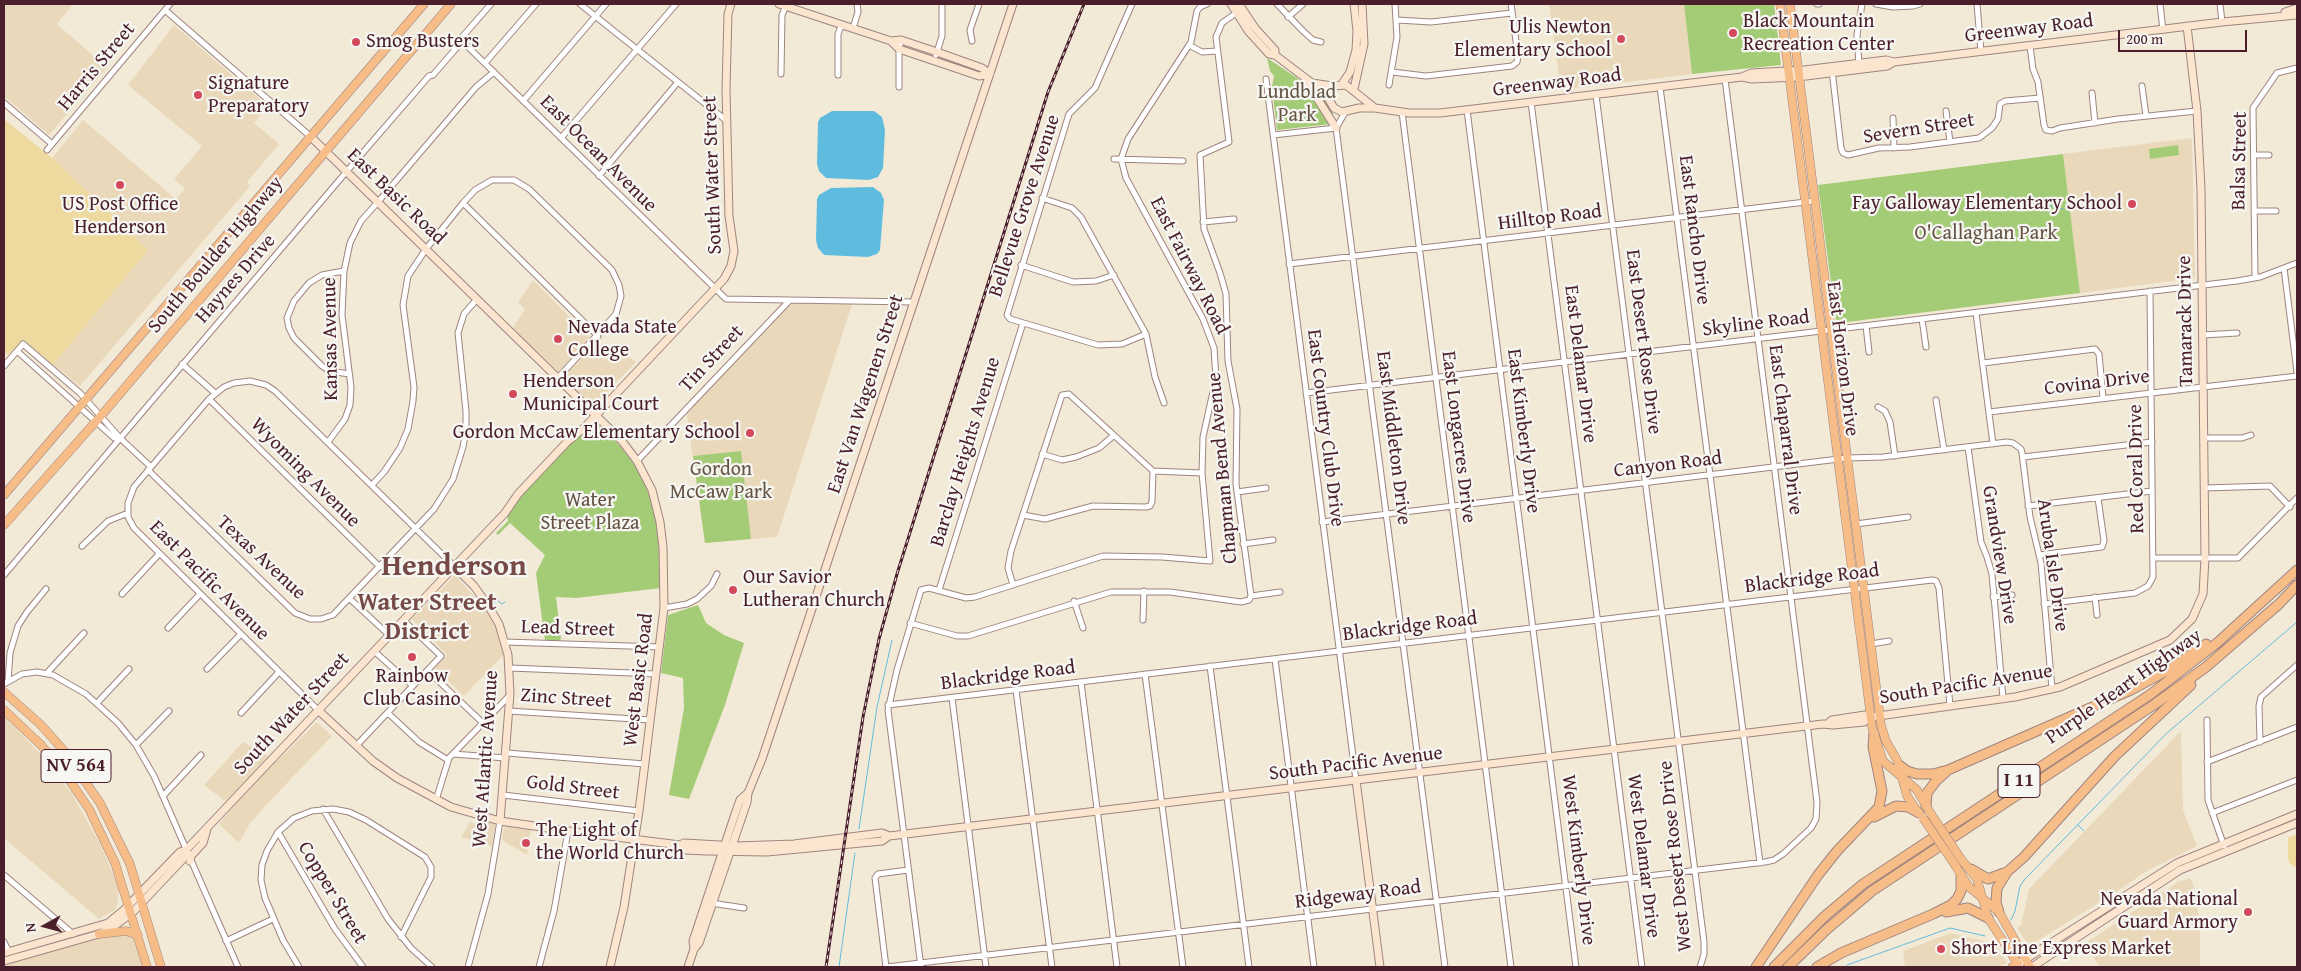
<!DOCTYPE html>
<style>
body{margin:0}
#map{position:relative;width:2301px;height:971px;overflow:hidden;background:#f2ead7;font-family:"Gentium Book Plus",serif}
canvas{display:block}
.frame{position:absolute;inset:0;border:5px solid #4a1f2b;pointer-events:none}
.north{position:absolute;left:20px;top:901px;width:50px;height:50px;-webkit-text-stroke:4px #f6f6f2;paint-order:stroke;rotate:263deg;font-size:14px;font-weight:700;line-height:20px;text-align:center;color:#4a1f2b}
.north::after{content:'';display:block;margin:auto;width:18px;height:22px;background:#4a1f2b;clip-path:polygon(50% 0,100% 100%,50% 72%,0 100%)}
.scale{position:absolute;left:2118px;top:30px;width:129px;height:22px;box-sizing:border-box;border:2px solid #4a1f2b;border-top:0;padding-left:6px;font-size:15px;line-height:18px;white-space:nowrap;color:#4a1f2b;-webkit-text-stroke:4px #f6f6f2;paint-order:stroke}
</style>
<div id="map">
<canvas width="2301" height="971"></canvas>
<div class="frame"></div>
<div class="north">N</div>
<div class="scale">200 m</div>
</div>
<script>
const ctx = document.querySelector('canvas').getContext('2d');
ctx.lineJoin = 'round';
function fill(path, color) {
  ctx.fillStyle = color;
  ctx.fill(path, 'evenodd');
}
function shape(rows) {
  const path = new Path2D();
  for (const r of rows) {
    path.moveTo(r[0], r[1]);
    for (let i = 2; i < r.length; i += 2) path.lineTo(r[i], r[i + 1]);
  }
  return path;
}
function strokePath(path, color, width, dash) {
  ctx.strokeStyle = color;
  ctx.lineWidth = width;
  ctx.lineCap = dash ? 'butt' : 'round';
  ctx.setLineDash(dash || []);
  ctx.stroke(path);
}
function drawText(font, color, halo, rows, align = 'center') {
  ctx.font = font + ' "Gentium Book Plus",serif';
  ctx.lineWidth = 4.5;
  ctx.setLineDash([]);
  ctx.textBaseline = 'middle';
  ctx.strokeStyle = halo;
  ctx.fillStyle = color;
  for (const [text, x, y, turn = 0] of rows) {
    ctx.save();
    ctx.translate(x, y);
    ctx.rotate((+turn || 0) * Math.PI / 180);
    ctx.textAlign = isNaN(turn) ? turn : align;
    if (halo) ctx.strokeText(text, 0, 0);
    ctx.fillText(text, 0, 0);
    ctx.restore();
  }
}
fill(shape([
 [4,4,73,4,57,24,107,68,49,135,4,96],
 [1549,4,1684,4,1692,74,1561,90],
 [174,25,268,106,254,123,279,144,247,182,250,186,80,386,53,365,148,250,52,158,83,120,176,199,185,189,174,179,202,146,128,85],
 [2192,138,2195,278,2080,293,2063,154],
 [533,280,611,359,621,350,636,362,597,402,588,401,513,328,525,309,518,302],
 [789,301,853,301,777,537,705,543,686,409],
 [455,575,483,606,495,626,504,654,464,696,435,668,447,655,412,619],
 [4,716,49,763,72,794,100,844,119,888,117,905,115,910,99,919,4,838],
 [317,722,332,736,268,803,249,825,239,843,219,824,233,807,204,785,243,742,277,761],
 [2181,731,2183,810,2197,846,2145,872,2115,893,2029,946,2017,928,2021,925,2029,889],
 [484,820,495,824,492,846,461,837,470,822,482,825],
 [506,826,531,830,527,855,502,840,504,828],
 [2190,878,2193,884,2200,924,2200,967,2100,967,2084,944,2178,882],
 [120,933,134,937,143,967,4,967,4,965],
 [1951,933,1996,944,2007,963,1998,967,1905,967,1903,951]
]), '#e9d9ba');
fill(shape([
 [1684,4,1774,4,1781,65,1692,74],
 [1267,58,1335,103,1331,124,1277,130,1272,87,1274,76,1270,71],
 [2178,145,2179,155,2150,159,2149,149],
 [2063,154,2080,293,1839,323,1836,320,1818,185],
 [592,424,599,425,621,447,639,471,646,486,654,510,658,535,661,588,576,598,556,597,561,639,559,641,545,641,536,573,545,555,510,523,498,535,496,533,508,521,507,515,518,499,571,442],
 [741,451,751,539,705,543,693,456],
 [698,605,706,623,724,635,744,643,725,705,689,799,669,795,684,708,683,678,661,673,668,615]
]), '#a4cb76');
fill(shape([
 [4,119,52,158,148,250,53,365,24,340,8,355,4,351],
 [2297,834,2297,868,2290,864,2288,858,2288,838]
]), '#eeda9e');
fill(shape([
 [832,111,874,111,882,117,885,130,883,168,878,177,869,180,826,178,819,171,817,164,818,122,820,118],
 [873,187,881,193,884,200,880,250,877,254,868,257,824,255,818,248,816,240,817,199,819,195,831,188]
]), '#60bcde');
strokePath(shape([
 [1979,201,1990,207,2002,209,2038,202,2063,209],
 [592,435,602,435],
 [601,490,609,505],
 [494,604,497,600,502,604,505,602],
 [2078,825,2084,831],
 [859,829,877,707,892,640],
 [2011,920,2015,911,2020,886,2025,879,2167,733,2297,622],
 [1847,965,1950,928,1985,936],
 [839,967,855,853]
]), '#60bcde', 1);
const street = shape([
 [580,4,727,121],
 [1132,4,1095,88,1069,114,1007,315,1010,319,1098,345,1122,344,1146,334],
 [1277,4,1303,31,1313,40,1321,42],
 [1817,4,1819,4],
 [1876,4,1893,7,1913,6,1920,4],
 [1977,4,1981,52],
 [2160,4,2163,30],
 [2220,4,2222,22],
 [165,10,310,136],
 [1288,17,1303,4],
 [1397,20,1431,22,1512,13],
 [853,28,858,12,857,4],
 [461,40,726,299,914,302],
 [972,41,970,30,979,4],
 [1189,45,1202,52,1217,51],
 [2030,46,2033,69,2038,82,2044,125,2046,130,2052,131,2060,128,2118,119,2197,111],
 [936,55,942,36,942,4],
 [485,63,536,4],
 [1859,64,1857,35,1862,4],
 [1832,70,1841,148,1843,153,1848,155,1879,148,1910,147,1979,138,1992,128,1998,119,2000,104,2005,101,2040,98],
 [1392,72,1426,76,1512,66,1517,62,1518,56,1511,4],
 [781,74,782,15,786,6],
 [838,75,838,34,842,24],
 [1266,79,1356,780],
 [1389,85,1397,37,1395,4],
 [2142,86,2146,116],
 [899,87,899,49,901,40],
 [1660,87,1760,863],
 [2092,93,2095,123],
 [1596,95,1704,942,1704,954,1700,967],
 [523,101,606,4],
 [1531,102,1642,967],
 [4,103,52,144],
 [1467,110,1576,967],
 [1346,111,1336,128,1445,967],
 [1946,111,1950,142],
 [1402,112,1511,967],
 [1893,118,1894,148],
 [1273,135,1336,128],
 [561,138,676,4],
 [47,150,170,4],
 [2254,155,2269,155],
 [1114,159,1183,161],
 [599,176,678,82],
 [1042,198,1072,208,1081,217,1146,334,1155,377,1164,403],
 [463,203,598,336],
 [2254,211,2276,211],
 [1203,222,1234,219],
 [1289,264,1814,201],
 [1021,265,1073,282,1096,281,1114,275],
 [2284,268,2297,372],
 [344,271,322,275,309,283,294,301,287,318,289,328,294,338,322,366,330,371,349,374],
 [2255,278,2253,108,2277,73,2297,68],
 [1976,313,1993,444],
 [1922,319,1926,347],
 [1866,326,1869,352],
 [2203,335,2237,333],
 [17,351,114,438,120,438],
 [1983,363,2095,349,2099,354,2103,398],
 [182,364,215,393],
 [4,366,23,344,80,393,120,438,151,467],
 [1306,393,2237,281,2260,277,2297,263],
 [209,399,380,567],
 [1936,400,1944,450],
 [1878,407,1885,411,1890,422,1895,456],
 [1989,412,2297,376],
 [2204,438,2242,438,2251,435],
 [328,442,345,419,350,405,351,387,342,315,344,271,350,243,361,221,378,202,476,87,494,72],
 [1968,447,1981,542,1987,557,1992,574,2003,698],
 [1042,454,1062,460,1076,457,1099,448,1113,436],
 [2023,457,2152,442],
 [637,461,789,301],
 [148,470,295,613,310,619,321,619,333,615,434,509,453,479,463,447,466,429,466,411,458,333,464,314,477,299],
 [372,485,384,472,400,448,408,429,413,401,414,387,403,305,408,276,426,249,463,203,475,190,492,180,514,180,529,189,612,270,619,285,621,296,616,314,558,378],
 [2205,488,2270,486,2290,507],
 [1237,492,1266,488],
 [2028,506,2152,491],
 [1023,515,1045,519,1093,506,1146,507,1150,506,1152,502,1153,471],
 [1322,522,1847,458,1883,457,2007,442,2013,443,2021,449,2022,453,2030,517,2041,563,2052,689],
 [1856,524,1908,517],
 [1243,544,1273,540],
 [82,546,108,521,128,513],
 [2039,555,2102,547,2104,541,2098,498],
 [2153,558,2238,558,2297,498],
 [4,575,347,171,429,76,433,75,459,45,463,36,491,4],
 [1013,585,1008,568,1011,551,1062,395,1069,394,1153,471,1202,473],
 [939,590,1023,323],
 [122,594,159,554],
 [1251,596,1280,592],
 [1993,597,2012,595],
 [2095,597,2097,615],
 [350,599,389,635],
 [1074,601,1083,628],
 [2044,604,2135,593,2148,586,2153,577,2150,291],
 [664,608,687,604,697,599,711,586,717,574],
 [1143,620,1144,591],
 [910,623,957,636,968,636,1111,592,1170,592,1241,602,1249,600,1251,596,1236,484,1237,409,1228,361,1226,294,1220,273,1204,229,1200,155,1229,142,1216,37,1222,23,1239,11],
 [168,628,200,594],
 [505,642,660,647],
 [1871,644,1889,641],
 [374,651,413,686],
 [1275,659,1314,967],
 [1210,666,1249,967],
 [510,668,656,674],
 [207,669,241,634],
 [428,671,483,723],
 [47,673,84,633],
 [1145,674,1183,967],
 [8,681,10,653,18,626,27,612,46,589],
 [1081,682,1117,967],
 [4,684,22,674,37,672,53,675,86,694,118,723,136,745,154,776,238,967],
 [1016,690,1052,967],
 [952,698,986,967],
 [97,703,129,669],
 [888,705,1932,580,1936,581,1939,588,1950,706],
 [318,710,134,528,128,517,128,503,134,487,209,399,224,387,234,383,250,381,266,385,275,391,454,566],
 [509,711,650,720],
 [241,713,279,672],
 [388,713,419,742,448,760],
 [2207,720,2208,800,2224,846],
 [2260,742,2259,706,2261,697,2297,665],
 [136,745,169,711],
 [356,746,441,656,403,620],
 [507,753,645,764],
 [453,754,506,758],
 [2207,762,2297,727],
 [503,795,639,811],
 [163,796,201,755],
 [436,800,449,758,510,695],
 [323,809,388,919,411,948,432,967],
 [2212,813,2297,780],
 [278,832,335,929,363,967],
 [4,875,73,934],
 [711,903,744,908],
 [226,941,273,919],
 [4,942,9,952],
 [299,967,283,940,265,898,261,880,262,865,267,851,278,832,294,818,312,811,333,809,349,812,366,820,425,857,431,867,431,877,401,937],
 [468,967,488,894,500,821],
 [539,967,554,911,568,831],
 [886,967,875,878,878,874,908,870],
 [887,967,1765,862,1774,860,1783,854,1811,828,1816,819,1817,802,1725,79],
 [921,967,888,710,897,670,921,590,929,588,966,598,975,597,1103,556,1162,557,1210,561,1202,473,1203,437,1216,378,1214,348,1203,319,1126,178,1121,159,1128,139,1191,42,1197,11,1200,7,1207,4]
]);
const secondary = shape([
 [779,4,891,41,901,40,937,52,982,68,990,74],
 [1231,4,1249,32,1269,54,1275,55,1312,83,1327,96,1334,108,1342,112,1359,108,1375,108,1409,113,1440,113,1725,79,1742,77,1751,73,1804,70,1886,60,1894,62],
 [1239,4,1255,28,1275,50,1275,55],
 [2285,12,2297,8],
 [891,41,899,49,979,76,990,74],
 [1742,77,1752,79,1798,77,1887,66,1894,62,2222,22,2297,15],
 [1312,83,1332,86,1346,85,1375,108],
 [1308,84,1336,128],
 [1342,84,1350,72,1356,50,1357,31,1354,4],
 [1354,89,1364,44,1362,4],
 [310,136,622,441,637,461,652,490,660,522,663,547,664,608,639,811,624,907,610,967],
 [454,566,474,586,489,607,499,624,508,655,510,694,500,821],
 [318,710,373,761,397,778,451,807,500,821,568,831,680,845,684,843,737,846,794,844,882,833,889,836,1823,724,1833,725,1864,722,1871,717,2015,697,2060,687,2170,640,2192,619,2203,594,2205,558,2201,189,2197,111,2187,26],
 [1828,723,1832,720,1865,715,1871,717],
 [1356,780,1380,967],
 [680,845,685,850,706,851,767,852,882,841,889,836],
 [190,861,191,856,203,843,207,829],
 [694,949,693,941,735,814,740,800,748,793],
 [4,953,108,923,124,910,180,852,186,850],
 [4,961,99,934,113,927,132,913,183,859,186,850,505,513,518,494,567,442,585,427,724,279,731,266,734,251,729,216,726,89,728,14,731,4],
 [688,967,694,949,699,943,747,802,748,793,762,759,1013,4],
 [2020,967,2018,964,2177,863,2297,814],
 [2032,967,2180,870,2297,823]
]);
const primary = shape([
 [1780,4,1872,727,1883,761,1917,790,1931,814],
 [1790,4,1881,725,1886,741,1897,760,1907,796,1918,812],
 [4,495,424,4],
 [4,525,106,410,451,4],
 [4,692,41,725,65,752,100,803,130,864,161,967],
 [4,710,41,745,68,778,89,809,115,863,147,967],
 [1961,859,1977,879,1988,918,2018,964,2012,967],
 [1955,865,1969,887,1999,912,2030,967],
 [99,934,126,931,138,935]
]);
const highway = shape([
 [1899,765,1907,771,1917,774,1933,774,1948,770,2131,690,2170,669,2206,644],
 [1926,806,1927,793,1936,781,1946,772],
 [1874,817,1896,806,1908,807,1919,813],
 [1971,869,1988,879,2004,873],
 [1946,912,1968,908,1988,918],
 [1999,912,1996,902,1997,888,2007,872,2024,857,2115,756,2191,685],
 [1756,967,1818,875,1837,851,1879,807,1882,791,1873,747,1874,733],
 [1774,967,1825,916,1863,884,2151,694,2217,643,2297,570],
 [1788,967,1826,930,1872,891,2155,704,2206,667,2279,604,2297,585],
 [1817,967,1841,953,1933,914,1951,905,1957,899,1961,891,1961,876]
]);
strokePath(street, '#9e8481', 7);
strokePath(secondary, '#9e8481', 9);
strokePath(primary, '#9e8481', 9);
strokePath(highway, '#9e8481', 11);
strokePath(street, '#fff', 5);
strokePath(secondary, '#fce5cf', 7);
strokePath(primary, '#f7bd88', 8);
strokePath(highway, '#f7bd88', 9);
const rail = shape([
 [826,967,863,717,879,639,897,574,1048,92,1084,4]
]);
strokePath(rail, '#4a1f2b', 3);
strokePath(rail, '#f6f6f2', 1, [4]);
const primaryBridge = shape([
 [1931,814,1961,859],
 [1923,818,1955,865]
]);
strokePath(primaryBridge, '#9e8481', 9, []);
strokePath(primaryBridge, '#f7bd88', 8);
for (const [x, y, r, color] of [
 [1733,33,5,"#d1495b"],
 [1621,39,5,"#d1495b"],
 [356,42,5,"#d1495b"],
 [198,95,5,"#d1495b"],
 [120,185,5,"#d1495b"],
 [2132,204,5,"#d1495b"],
 [558,339,5,"#d1495b"],
 [513,394,5,"#d1495b"],
 [750,433,5,"#d1495b"],
 [733,590,5,"#d1495b"],
 [412,657,5,"#d1495b"],
 [526,843,5,"#d1495b"],
 [2248,912,5,"#d1495b"],
 [1941,949,5,"#d1495b"]
]) {
  const dot = new Path2D();
  dot.arc(x, y, r, 0, 2 * Math.PI);
  ctx.fillStyle = color;
  ctx.fill(dot);
  strokePath(dot, '#f6f6f2', 2);
}
for (const [x, y, w] of [
 [76,766,70],
 [2019,781,42]
]) {
  const box = new Path2D();
  box.roundRect(x - w / 2, y - 16.5, w, 33, 4);
  ctx.fillStyle = '#f6f6f2';
  ctx.fill(box);
  strokePath(box, '#4a1f2b', 1);
}
drawText('bold 19px', '#4a1f2b', null, [
 ["NV 564",76,766],
 ["I 11",2019,781]
]);
drawText('20px', '#4a1f2b', '#f6f6f2', [
 ["Black Mountain",1743,22],
 ["Recreation Center",1743,45],
 ["Ulis Newton",1611,28,"right"],
 ["Elementary School",1611,51,"right"],
 ["Smog Busters",366,42],
 ["Signature",208,84],
 ["Preparatory",208,107],
 ["Fay Galloway Elementary School",2122,204,"right"],
 ["US Post Office",120,205,"center"],
 ["Henderson",120,228,"center"],
 ["Nevada State",568,328],
 ["College",568,351],
 ["Henderson",523,382],
 ["Municipal Court",523,405],
 ["Gordon McCaw Elementary School",740,433,"right"],
 ["Our Savior",743,578],
 ["Lutheran Church",743,601],
 ["Rainbow",412,677,"center"],
 ["Club Casino",412,700,"center"],
 ["The Light of",536,831],
 ["the World Church",536,854],
 ["Nevada National",2238,900,"right"],
 ["Guard Armory",2238,923,"right"],
 ["Short Line Express Market",1951,949]
], 'left');
drawText('20px', '#4a1f2b', '#f6f6f2', [
 ["Greenway Road",2029,29,-7],
 ["Harris Street",97,67,-50],
 ["Greenway Road",1557,83,-7],
 ["Severn Street",1919,129,-9],
 ["East Ocean Avenue",598,154,45],
 ["Balsa Street",2240,161,-89],
 ["South Water Street",713,175,-92],
 ["East Basic Road",396,197,44],
 ["Bellevue Grove Avenue",1025,206,-72],
 ["Hilltop Road",1550,218,-7],
 ["East Rancho Drive",1694,230,83],
 ["South Boulder Highway",216,255,-50],
 ["East Fairway Road",1189,266,63],
 ["Haynes Drive",236,279,-49],
 ["Tamarack Drive",2186,321,-91],
 ["Skyline Road",1756,324,-7],
 ["Kansas Avenue",331,339,-91],
 ["East Desert Rose Drive",1643,342,83],
 ["Tin Street",712,359,-47],
 ["East Horizon Drive",1842,359,83],
 ["East Delamar Drive",1580,364,83],
 ["Covina Drive",2097,383,-7],
 ["East Van Wagenen Street",866,394,-72],
 ["East Country Club Drive",1325,428,83],
 ["East Chaparral Drive",1785,430,83],
 ["East Kimberly Drive",1523,431,83],
 ["East Longacres Drive",1458,437,83],
 ["East Middleton Drive",1393,438,83],
 ["Barclay Heights Avenue",966,452,-73],
 ["Canyon Road",1668,465,-7],
 ["Chapman Bend Avenue",1223,468,-95],
 ["Red Coral Drive",2137,469,-91],
 ["Wyoming Avenue",305,473,45],
 ["Grandview Drive",1999,555,81],
 ["Texas Avenue",261,558,43],
 ["Aruba Isle Drive",2052,565,82],
 ["Blackridge Road",1812,579,-7],
 ["East Pacific Avenue",209,581,45],
 ["Blackridge Road",1410,627,-7],
 ["Lead Street",568,629,2],
 ["Blackridge Road",1008,676,-7],
 ["West Basic Road",639,680,-83],
 ["South Pacific Avenue",1966,685,-9],
 ["Purple Heart Highway",2124,687,-35],
 ["Zinc Street",566,699,4],
 ["South Water Street",292,714,-47],
 ["West Atlantic Avenue",486,759,-86],
 ["South Pacific Avenue",1356,764,-7],
 ["Gold Street",573,788,7],
 ["West Delamar Drive",1643,856,83],
 ["West Desert Rose Drive",1676,856,-96],
 ["West Kimberly Drive",1578,860,83],
 ["Copper Street",332,893,59],
 ["Ridgeway Road",1358,895,-7]
]);
drawText('20px', '#655342', '#f6f6f2', [
 ["Lundblad",1297,93],
 ["Park",1297,116],
 ["O'Callaghan Park",1986,234],
 ["Gordon",721,470],
 ["McCaw Park",721,493],
 ["Water",590,501],
 ["Street Plaza",590,524]
]);
drawText('bold 25px', '#764a47', '#f6f6f2', [
 ["Water Street",427,604],
 ["District",427,633]
]);
drawText('bold 30px', '#764a47', '#f6f6f2', [
 ["Henderson",454,567]
]);
</script>
